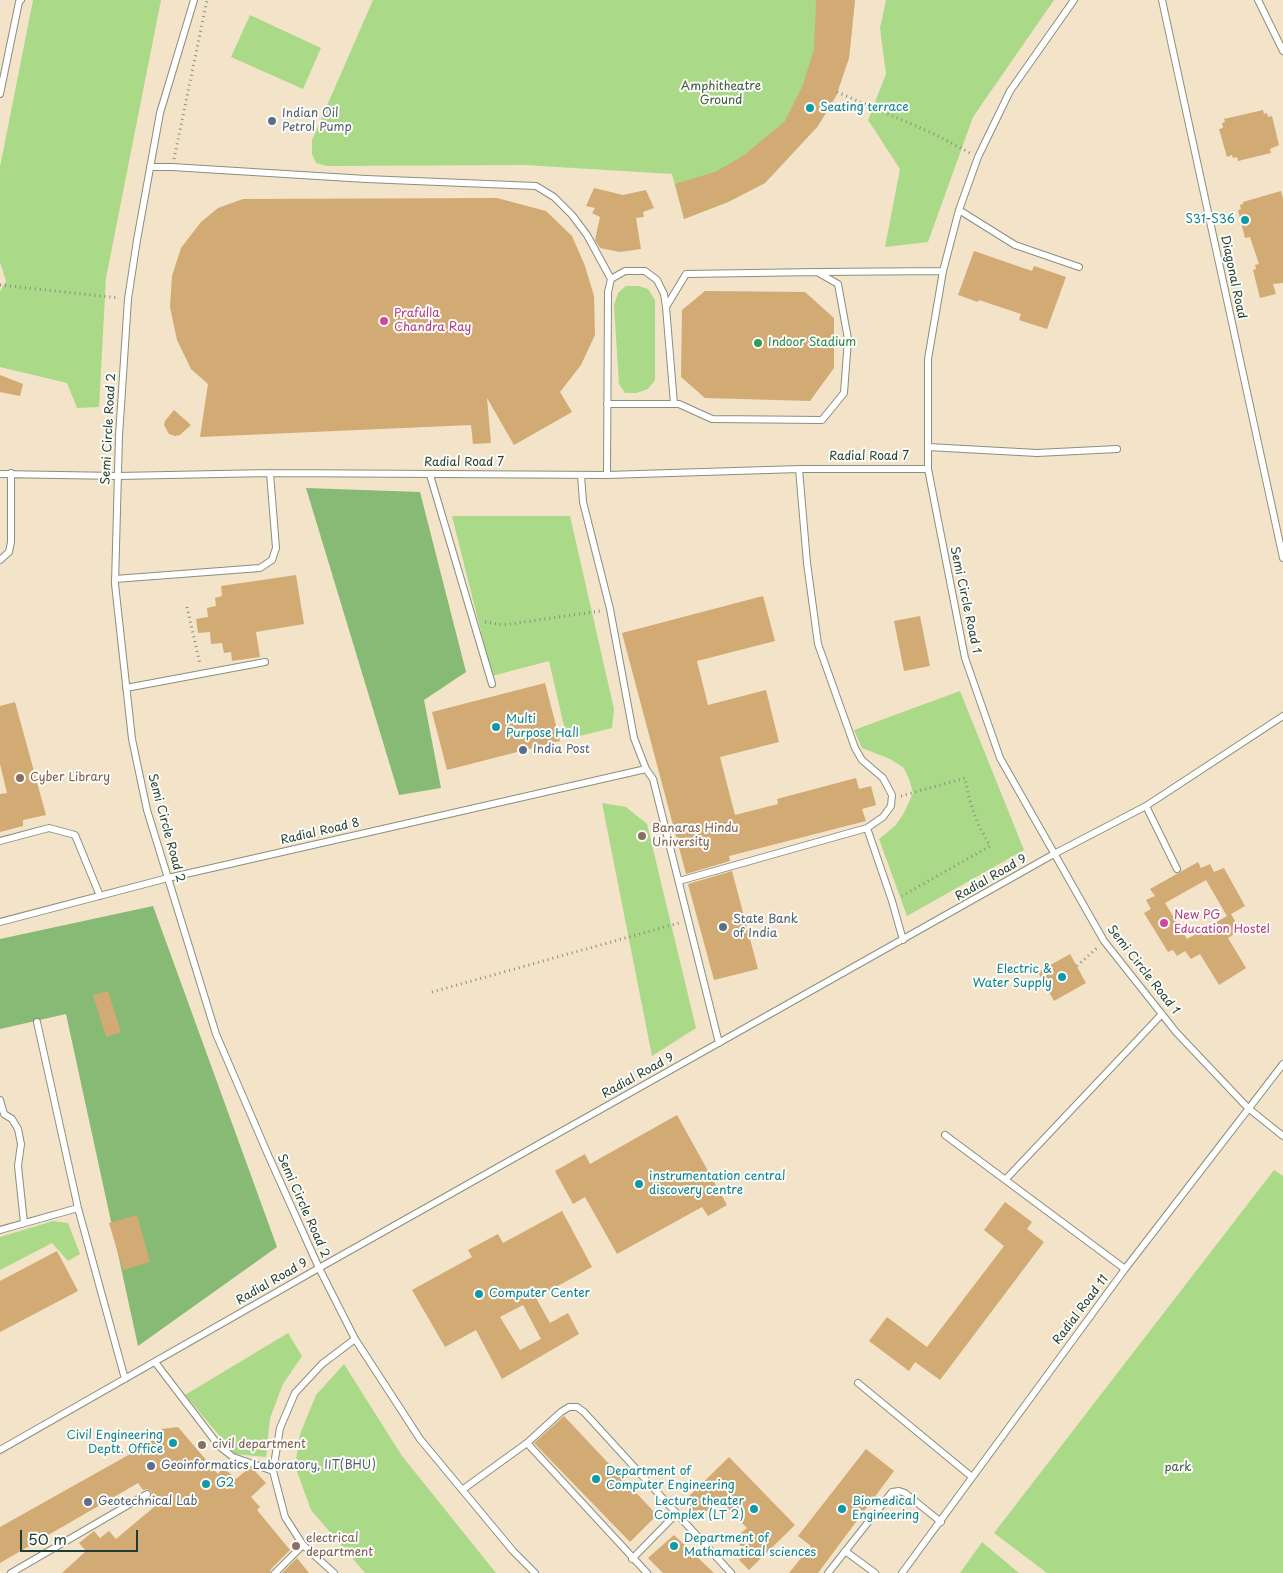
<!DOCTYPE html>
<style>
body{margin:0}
#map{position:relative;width:1283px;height:1573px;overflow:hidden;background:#f3e3c9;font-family:"Playpen Sans",sans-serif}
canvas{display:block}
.scale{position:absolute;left:20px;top:1530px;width:118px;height:22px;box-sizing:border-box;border:2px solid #1f3d34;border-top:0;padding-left:6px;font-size:15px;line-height:18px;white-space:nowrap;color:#1f3d34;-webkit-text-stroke:4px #fdfcf7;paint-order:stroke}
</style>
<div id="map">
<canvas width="1283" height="1573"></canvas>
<div class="scale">50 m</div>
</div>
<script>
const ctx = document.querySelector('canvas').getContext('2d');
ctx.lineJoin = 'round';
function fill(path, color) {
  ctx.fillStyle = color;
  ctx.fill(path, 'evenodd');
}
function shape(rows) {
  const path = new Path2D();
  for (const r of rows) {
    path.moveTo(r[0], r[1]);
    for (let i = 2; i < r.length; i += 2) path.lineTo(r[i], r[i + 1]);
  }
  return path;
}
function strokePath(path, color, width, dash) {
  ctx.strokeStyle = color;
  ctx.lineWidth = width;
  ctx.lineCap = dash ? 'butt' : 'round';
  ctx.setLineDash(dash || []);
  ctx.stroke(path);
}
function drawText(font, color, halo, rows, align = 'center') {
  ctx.font = font + ' "Playpen Sans",sans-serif';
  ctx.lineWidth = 4;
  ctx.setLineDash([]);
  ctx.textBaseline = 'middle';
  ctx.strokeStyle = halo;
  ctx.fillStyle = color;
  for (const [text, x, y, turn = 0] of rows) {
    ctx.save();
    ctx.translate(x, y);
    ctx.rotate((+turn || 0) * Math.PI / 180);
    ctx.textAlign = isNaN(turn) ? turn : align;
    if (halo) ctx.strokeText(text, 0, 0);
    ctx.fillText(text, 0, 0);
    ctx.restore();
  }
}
fill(shape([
 [33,0,161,0,106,278,99,407,77,408,67,383,0,367,0,291,6,281,0,262,0,167],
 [373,0,855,0,849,58,836,96,818,126,765,183,728,202,684,219,672,174,525,165,327,166,316,163,312,154,312,140],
 [886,0,1054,0,973,117,928,242,885,247,900,169,868,120,886,74,880,28],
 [250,15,321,48,303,89,231,57],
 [626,286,639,286,648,289,655,300,655,380,648,389,636,393,625,393,619,384,614,305,618,293],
 [452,516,570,516,614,709,612,728,567,739,549,661,492,676],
 [960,691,1024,850,907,916,879,839,895,826,904,813,913,793,909,779,904,768,890,759,862,748,854,730],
 [602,803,626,807,647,824,696,1028,652,1056],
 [1274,1170,1283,1176,1283,1573,1047,1573,994,1533],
 [53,1221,68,1223,80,1254,68,1261,52,1243,0,1270,0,1237],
 [288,1333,302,1356,283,1384,270,1418,266,1457,235,1454,185,1395],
 [344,1364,402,1456,496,1573,365,1573,311,1510,295,1466,300,1434,316,1395],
 [982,1542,1019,1573,960,1573]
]), '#aada88');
fill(shape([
 [306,488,420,492,466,672,424,700,441,788,399,795],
 [153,906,277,1247,138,1346,66,1014,0,1029,0,939]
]), '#87ba74');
fill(shape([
 [816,0,855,0,849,58,836,96,818,126,765,183,728,202,684,219,675,184,715,172,743,156,785,121,803,85,814,49],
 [1263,110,1264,114,1267,113,1268,117,1272,116,1279,145,1270,149,1271,153,1238,161,1237,157,1233,158,1232,155,1227,157,1219,129,1223,128,1222,123,1225,122,1224,119],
 [594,188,623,195,646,190,654,208,643,212,644,217,636,218,641,249,620,252,600,248,595,240,600,217,592,213,595,208,586,206],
 [1281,191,1283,199,1283,283,1273,284,1276,294,1260,298,1253,270,1256,269,1255,265,1259,264,1250,237,1245,238,1238,210,1241,209,1240,205,1243,204,1243,202],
 [497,198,546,211,572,236,585,266,594,296,595,335,581,365,560,392,572,412,514,445,487,398,491,443,473,444,471,425,200,437,208,384,191,369,177,340,170,307,172,276,181,248,201,222,218,208,243,199],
 [974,251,1032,271,1034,266,1066,277,1047,329,1019,320,1021,314,979,300,978,302,958,295],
 [705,291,805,292,834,318,834,368,810,401,705,398,681,377,682,310],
 [0,375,23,384,20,396,0,392],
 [174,410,191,425,180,435,175,436,169,434,164,425,165,421],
 [296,575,304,624,256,632,260,657,232,661,231,652,224,653,222,643,211,644,210,632,198,633,196,619,208,617,207,608,216,606,215,598,222,596,221,586],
 [763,596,775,641,697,661,708,705,766,690,779,742,720,757,735,815,778,804,777,799,856,778,859,789,871,786,876,805,862,809,866,821,729,856,730,861,686,874,622,633],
 [920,616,930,666,904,671,894,621],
 [545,683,560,741,447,770,432,712],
 [15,702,46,815,23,820,23,826,0,832,0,794,7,793,0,764,0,706],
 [1198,862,1201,868,1210,864,1214,872,1224,868,1245,906,1231,914,1240,930,1228,938,1246,968,1219,985,1200,954,1191,959,1185,951,1177,956,1173,950,1168,952,1144,913,1151,909,1146,900,1155,896,1150,889],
 [1206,880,1227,916,1187,939,1165,903],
 [732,871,758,969,714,980,688,884],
 [1070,954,1086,983,1054,1001,1038,972],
 [108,991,121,1032,106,1037,93,995],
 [677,1115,727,1205,708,1216,702,1207,617,1254,585,1197,573,1204,555,1171,585,1154,590,1164],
 [1005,1202,1032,1222,1027,1229,1044,1242,940,1380,915,1362,909,1371,869,1341,887,1317,927,1347,1004,1246,984,1230],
 [562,1211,592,1267,536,1298,550,1323,568,1313,579,1334,502,1379,476,1330,445,1347,412,1290,472,1257,468,1250,498,1234,503,1243],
 [523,1305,541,1339,520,1350,500,1317],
 [137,1215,150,1262,123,1270,109,1223],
 [57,1251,78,1291,0,1332,0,1281],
 [564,1416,657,1515,630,1542,534,1443],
 [178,1427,218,1474,223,1467,236,1479,249,1468,253,1469,266,1483,251,1497,260,1507,257,1510,290,1550,271,1569,270,1573,62,1573,86,1551,79,1543,94,1531,100,1538,109,1531,116,1539,154,1507,148,1499,152,1496,151,1491,147,1489,143,1490,138,1483,0,1563,0,1527,148,1444,162,1429],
 [866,1449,894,1471,818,1573,789,1573,811,1546,798,1536],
 [729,1457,795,1525,749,1570,739,1560,747,1552,734,1539,747,1528,719,1499,699,1518,683,1502],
 [674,1535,714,1573,663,1573,648,1558],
 [297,1558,309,1573,282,1573]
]), '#d2aa73');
const service = shape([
 [194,0,160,113,137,240,128,299,119,436,115,584,132,739,147,810,216,1034,269,1157,319,1268,355,1339,420,1439,513,1551,535,1573],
 [1074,0,1010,91,978,157,959,210,943,271,928,359,928,469,965,658,1000,758,1104,941,1176,1032,1248,1108,1283,1136],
 [1162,0,1283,558],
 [1258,0,1283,51],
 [0,94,19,2,21,0],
 [150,167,172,167,366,179,536,186,554,197,572,215,587,235,611,279,608,292,607,475],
 [959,210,1015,245,1079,267],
 [819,272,943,271],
 [611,279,625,271,645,271,657,280,664,294,666,307],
 [607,404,679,404,712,419,822,420,844,393,848,339,838,284,817,272,686,274,666,307,674,404],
 [928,447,1037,453,1117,449],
 [799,469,807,563,818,644,855,748,862,760,883,778,892,795,891,806,883,817,867,828,892,901,903,940],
 [0,474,118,476,270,473,607,475,799,469,928,469],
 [430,475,492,684],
 [581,475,583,502,610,609,634,738,646,769,653,779,719,1043],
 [0,560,9,552,11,542,11,473],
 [115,579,260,568,272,560,276,548,270,473],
 [126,688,265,662],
 [1146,806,1177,869],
 [0,841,49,828,75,835,100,896],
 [679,881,867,828],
 [0,922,168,878,646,769],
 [37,1022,78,1208,125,1379],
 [0,1100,4,1114,12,1119,18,1129,21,1144,18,1166,24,1223],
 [945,1135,1125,1269],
 [1006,1179,1162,1014],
 [0,1230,78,1208],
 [155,1362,219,1446,233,1457,273,1471],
 [858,1383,972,1477],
 [527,1443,561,1412,569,1407,577,1407,584,1412,731,1573],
 [0,1450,319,1268,1054,854,1146,806,1283,716],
 [462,1490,527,1443,647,1573],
 [845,1551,875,1573],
 [632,1559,676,1514],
 [11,1573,147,1494],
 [275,1573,303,1545],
 [334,1573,303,1545,285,1517,273,1471,280,1428,295,1393,322,1364,355,1339],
 [828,1573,892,1492,899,1491,905,1493,941,1522],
 [902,1573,1125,1269,1283,1064]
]);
strokePath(service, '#89907e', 8);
strokePath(shape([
 [837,92,932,133,970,153],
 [174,159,207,0],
 [0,285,119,298],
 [187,607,200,664],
 [485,622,503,625,600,611],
 [901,796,965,778,969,798,977,822,990,846,902,896],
 [1077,966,1097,948],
 [432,992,679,923]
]), '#89907e', 3, [1, 4]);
strokePath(service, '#fff', 6);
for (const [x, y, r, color] of [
 [810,108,5,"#0f9aa8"],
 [272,121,5,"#5c6f8a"],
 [1245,220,5,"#0f9aa8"],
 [384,321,5,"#d1479c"],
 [758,343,5,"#2e9e5b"],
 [496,727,5,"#0f9aa8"],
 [523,750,5,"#5c6f8a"],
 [20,778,5,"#8d6e63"],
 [642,836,5,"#8d6e63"],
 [1164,923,5,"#d1479c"],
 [723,927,5,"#5c6f8a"],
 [1062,977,5,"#0f9aa8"],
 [639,1184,5,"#0f9aa8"],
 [479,1294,5,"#0f9aa8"],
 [173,1443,5,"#0f9aa8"],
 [202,1445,5,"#8d6e63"],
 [151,1466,5,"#5c6f8a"],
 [596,1479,5,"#0f9aa8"],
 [206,1484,5,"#0f9aa8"],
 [88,1502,5,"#5c6f8a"],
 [754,1509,5,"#0f9aa8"],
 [842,1509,5,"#0f9aa8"],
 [296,1546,5,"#8d6e63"],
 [674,1546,5,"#0f9aa8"]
]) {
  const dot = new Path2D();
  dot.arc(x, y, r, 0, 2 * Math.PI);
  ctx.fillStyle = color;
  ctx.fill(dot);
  strokePath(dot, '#fdfcf7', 2);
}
drawText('12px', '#3b5c45', '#fdfcf7', [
 ["Amphitheatre",721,87],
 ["Ground",721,101],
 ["park",1178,1468]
]);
drawText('12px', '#0d838f', '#fdfcf7', [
 ["Seating terrace",820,108],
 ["S31-S36",1235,220,"right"],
 ["Multi",506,720],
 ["Purpose Hall",506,734],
 ["Electric &",1052,970,"right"],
 ["Water Supply",1052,984,"right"],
 ["instrumentation central",649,1177],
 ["discovery centre",649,1191],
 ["Computer Center",489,1294],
 ["Civil Engineering",163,1436,"right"],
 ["Deptt. Office",163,1450,"right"],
 ["Department of",606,1472],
 ["Computer Engineering",606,1486],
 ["G2",216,1484],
 ["Lecture theater",744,1502,"right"],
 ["Complex (LT 2)",744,1516,"right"],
 ["Biomedical",852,1502],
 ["Engineering",852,1516],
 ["Department of",684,1539],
 ["Mathamatical sciences",684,1553]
], 'left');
drawText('12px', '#4e5e75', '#fdfcf7', [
 ["Indian Oil",282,114],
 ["Petrol Pump",282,128],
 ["India Post",533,750],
 ["State Bank",733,920],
 ["of India",733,934],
 ["Geoinformatics Laboratory, IIT(BHU)",161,1466],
 ["Geotechnical Lab",98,1502]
], 'left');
drawText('12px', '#1f3d34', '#fdfcf7', [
 ["Diagonal Road",1233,277,78],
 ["Semi Circle Road 2",109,429,-87],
 ["Radial Road 7",869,457],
 ["Radial Road 7",464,463],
 ["Semi Circle Road 1",965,600,78],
 ["Semi Circle Road 2",166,828,75],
 ["Radial Road 8",320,832,-13],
 ["Radial Road 9",991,878,-30],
 ["Semi Circle Road 1",1143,970,52],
 ["Radial Road 9",638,1076,-29],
 ["Semi Circle Road 2",303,1206,66],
 ["Radial Road 9",272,1282,-30],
 ["Radial Road 11",1081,1310,-53]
]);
drawText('12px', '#b23c85', '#fdfcf7', [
 ["Prafulla",394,314],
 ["Chandra Ray",394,328],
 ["New PG",1174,916],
 ["Education Hostel",1174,930]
], 'left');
drawText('12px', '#27864d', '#fdfcf7', [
 ["Indoor Stadium",768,343]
], 'left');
drawText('12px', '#785e54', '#fdfcf7', [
 ["Cyber Library",30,778],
 ["Banaras Hindu",652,829],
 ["University",652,843],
 ["civil department",212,1445],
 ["electrical",306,1539],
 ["department",306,1553]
], 'left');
</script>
